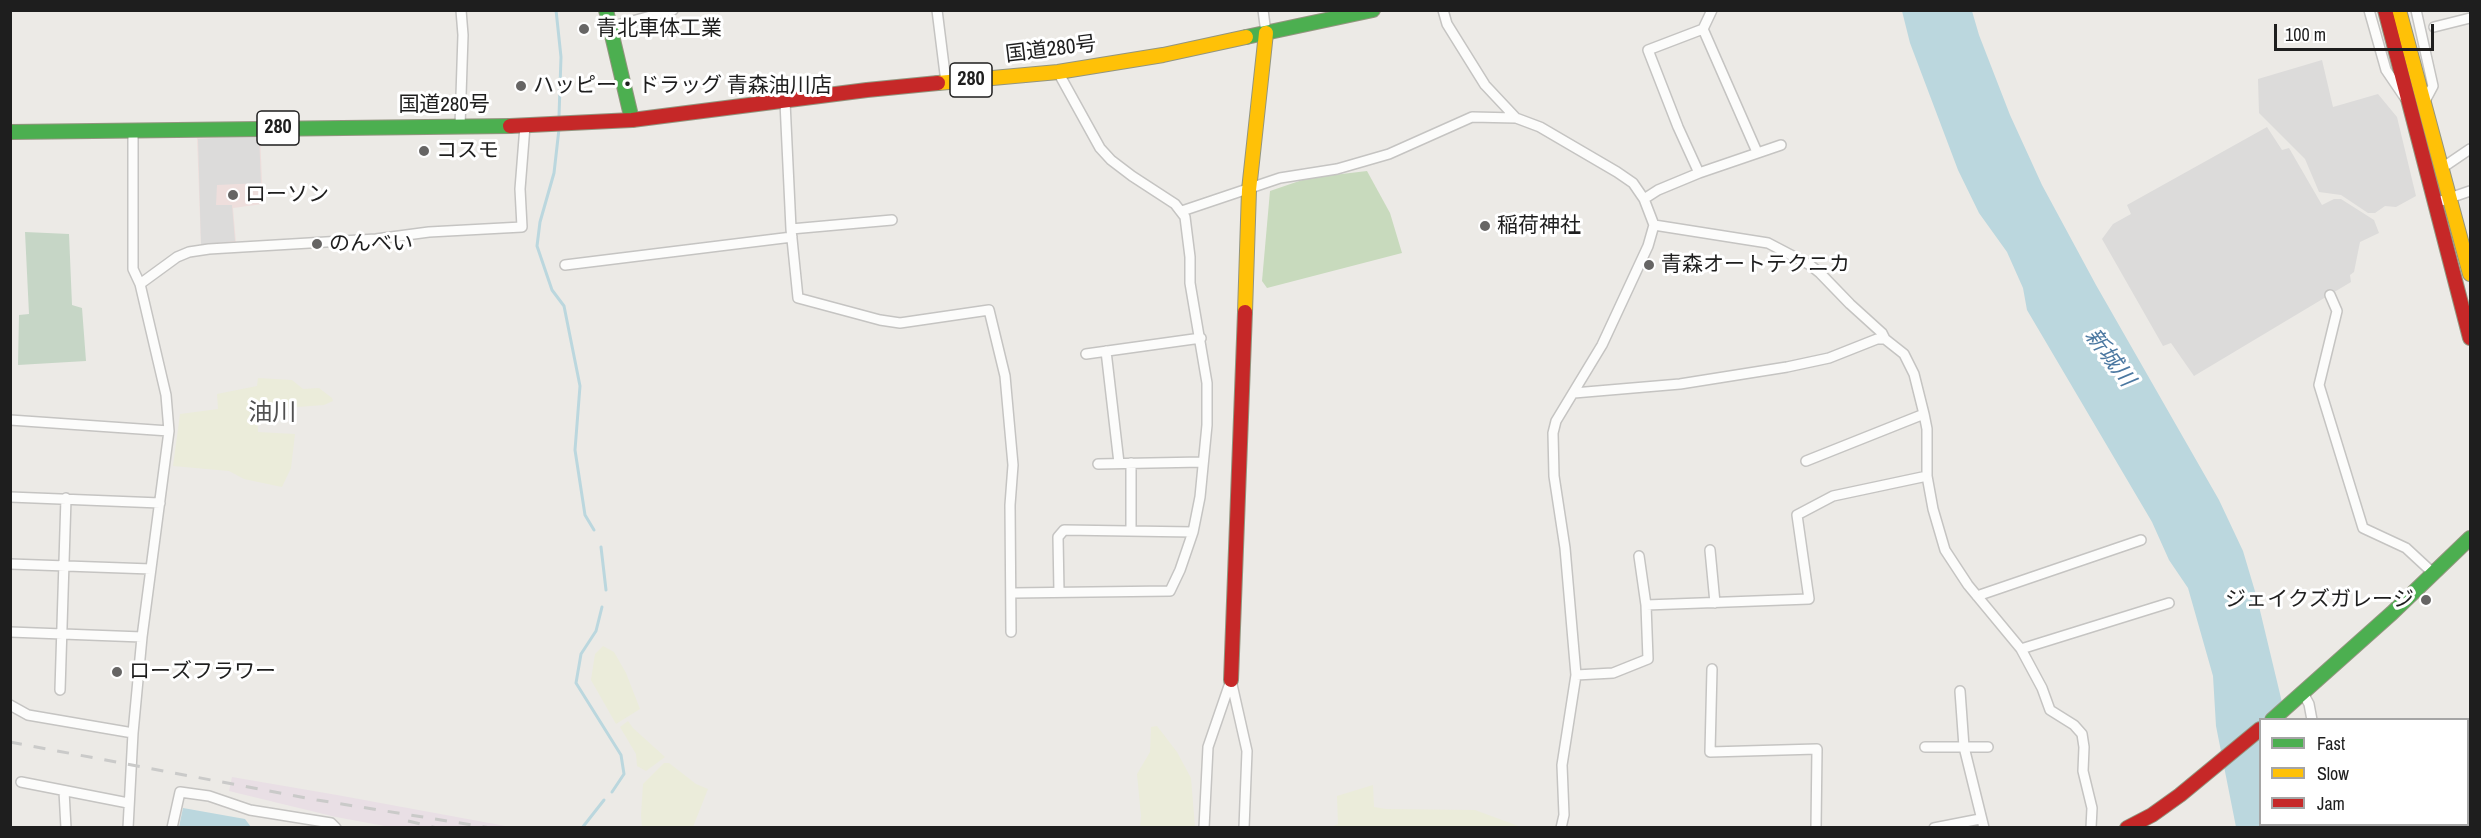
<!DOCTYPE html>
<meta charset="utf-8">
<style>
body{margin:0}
#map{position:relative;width:2481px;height:838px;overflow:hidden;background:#eceae6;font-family:"Archivo Narrow",sans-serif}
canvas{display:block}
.frame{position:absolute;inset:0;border:12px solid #1e1e1e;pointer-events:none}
.legend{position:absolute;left:2259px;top:718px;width:210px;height:108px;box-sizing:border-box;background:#fff;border:2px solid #a5a5a5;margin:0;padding:8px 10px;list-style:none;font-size:18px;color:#1e1e1e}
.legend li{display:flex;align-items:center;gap:12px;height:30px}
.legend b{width:30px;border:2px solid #a5a5a5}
.scale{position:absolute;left:2274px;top:24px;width:160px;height:27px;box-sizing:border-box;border:3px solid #1e1e1e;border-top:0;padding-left:8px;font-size:18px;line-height:21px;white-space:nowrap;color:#1e1e1e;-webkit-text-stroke:4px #fff;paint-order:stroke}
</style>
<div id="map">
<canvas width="2481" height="838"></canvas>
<div class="frame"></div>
<ul class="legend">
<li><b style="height:8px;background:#4caf50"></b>Fast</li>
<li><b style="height:8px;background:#ffc107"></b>Slow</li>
<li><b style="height:8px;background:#c62828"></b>Jam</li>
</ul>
<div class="scale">100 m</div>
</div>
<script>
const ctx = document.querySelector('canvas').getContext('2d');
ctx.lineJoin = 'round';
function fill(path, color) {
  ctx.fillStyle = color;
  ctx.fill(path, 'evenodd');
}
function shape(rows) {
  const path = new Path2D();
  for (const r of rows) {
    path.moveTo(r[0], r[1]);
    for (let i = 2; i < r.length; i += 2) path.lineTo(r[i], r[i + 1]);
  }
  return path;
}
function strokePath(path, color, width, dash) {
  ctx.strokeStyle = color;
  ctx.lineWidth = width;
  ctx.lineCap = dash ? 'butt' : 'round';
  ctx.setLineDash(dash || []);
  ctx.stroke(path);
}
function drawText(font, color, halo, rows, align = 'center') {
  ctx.font = font + ' "Archivo Narrow","Noto Sans JP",sans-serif';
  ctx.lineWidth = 6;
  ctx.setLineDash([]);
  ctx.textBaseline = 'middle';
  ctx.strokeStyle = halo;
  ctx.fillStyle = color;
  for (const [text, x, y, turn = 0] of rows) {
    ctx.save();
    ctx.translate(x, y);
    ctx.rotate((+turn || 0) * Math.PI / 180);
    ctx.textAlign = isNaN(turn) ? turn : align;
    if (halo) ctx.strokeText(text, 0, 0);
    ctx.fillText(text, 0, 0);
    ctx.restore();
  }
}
fill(shape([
 [260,134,263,204,233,208,236,242,201,246,197,138]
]), '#eededc');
fill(shape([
 [232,777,337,795,511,827,390,827,336,817,229,791]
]), '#e9dfe5');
fill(shape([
 [258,378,292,380,303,389,319,388,332,398,333,401,324,405,257,410,258,432,295,434,291,468,282,487,244,479,229,471,173,466,180,414,218,409,217,394,257,386],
 [603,646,614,652,626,673,640,709,616,724,591,680,595,654],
 [628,721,633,728,665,757,646,771,637,766,636,754,620,727],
 [1157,726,1177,752,1191,778,1195,827,1140,827,1141,816,1137,774,1150,752,1151,727],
 [664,763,669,763,696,784,708,789,693,827,642,827,641,815,643,784],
 [1373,785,1374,807,1386,809,1475,810,1521,827,1331,827,1338,824,1337,796]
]), '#ebecda');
fill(shape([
 [1367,171,1390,213,1402,253,1267,288,1262,281,1270,191,1308,178]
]), '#c8dabd');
fill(shape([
 [25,232,69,234,72,305,82,308,86,361,18,365,19,315,29,314]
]), '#c6d6c6');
fill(shape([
 [2322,60,2333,107,2378,94,2397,117,2416,196,2396,207,2385,206,2375,213,2368,213,2341,195,2319,192,2305,159,2259,113,2258,79],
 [2267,127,2282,150,2289,148,2322,205,2334,199,2341,199,2374,220,2379,233,2360,242,2354,272,2350,275,2351,282,2194,376,2171,343,2163,346,2102,239,2113,224,2131,214,2127,205],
 [259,135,261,183,217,185,216,205,232,205,235,241,201,245,198,139]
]), '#dcdbda');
fill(shape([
 [1902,11,1972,11,1979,35,2010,115,2042,185,2096,285,2219,500,2243,551,2257,598,2286,719,2260,720,2260,824,2298,825,2298,827,2236,827,2216,726,2213,676,2188,588,2169,560,2152,522,2027,310,2023,288,2007,252,1979,213,1958,170,1910,43],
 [183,808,245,819,251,827,179,827]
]), '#bbd7de');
strokePath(shape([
 [556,10,561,57,559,116],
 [559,129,554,173,540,222,537,246,552,290,564,306,580,386,575,450,585,515,594,530],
 [601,547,606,590],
 [602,607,596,631,581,654,576,683,621,755,624,774,612,792],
 [582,828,604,800]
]), '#bbd7de', 3);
const street = shape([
 [937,10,946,82],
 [1263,10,1266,33],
 [1443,10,1447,24,1485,85,1516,118],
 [2369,10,2386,70,2405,98],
 [2416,10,2433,86,2424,103],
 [610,27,673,10],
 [2434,27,2470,18],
 [1703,29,1757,152],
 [785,102,791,229,798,298,880,320,900,323,989,310,1005,376,1013,465,1010,505,1011,632],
 [460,126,463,35,461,10],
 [2442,168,2470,149],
 [1699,173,1781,145],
 [1644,199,1658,190,1699,173,1678,127,1648,50,1703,29,1712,10],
 [2435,203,2470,191],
 [1182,211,1280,178,1337,169,1389,154,1472,117,1516,118,1540,127,1617,172,1633,183,1644,199,1654,225,1648,246,1602,345,1556,421,1553,433,1554,476,1565,548,1576,675,1562,765,1564,815,1561,828],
 [1654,225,1768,243,1810,265,1820,273,1850,304,1882,333,1885,339,1904,354,1914,374,1924,414,1927,429,1927,476,1933,509,1945,550,1968,585,2021,649,2042,688,2050,710,2074,725,2082,734,2084,747,2083,771,2092,808,2091,828],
 [791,229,892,220],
 [565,265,792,237],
 [140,284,177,257,189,252,209,249,376,239,429,232,522,227,520,189,525,126],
 [2330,295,2337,311,2319,385,2363,528,2406,548,2433,573],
 [1106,351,1119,463],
 [1086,354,1201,338],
 [1574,393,1680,384,1787,367,1829,358,1877,339,1885,339],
 [10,420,169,431],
 [1806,461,1924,414],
 [1098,464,1203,462],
 [10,497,160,503],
 [1131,530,1131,463],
 [1710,550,1715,603],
 [10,564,151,569],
 [1059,592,1058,537,1064,530,1193,532],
 [1013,593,1170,591,1180,570,1193,532,1200,497,1207,425,1207,383,1190,283,1190,257,1185,217,1175,204,1132,176,1111,160,1100,148,1058,72],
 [1977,596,2141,540],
 [1646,605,1809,599,1797,515,1833,496,1927,476],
 [10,632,142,637],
 [2021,649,2169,603],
 [1712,669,1710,752,1817,749,1816,828],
 [1576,675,1613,673,1648,659,1646,605,1639,556],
 [1231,680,1247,751,1244,828],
 [60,690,66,498],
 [1960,691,1964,747,1984,828],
 [2303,693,2309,704,2312,720],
 [10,705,28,715,133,733],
 [1925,747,1988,747],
 [21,782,128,803],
 [2468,787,2470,771],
 [64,791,66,828],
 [128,828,133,733,142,637,169,431,166,395,140,284,133,269,133,131],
 [172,828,180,792,209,796,250,810,331,823,336,828],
 [1204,828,1208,747,1231,680],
 [1934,828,1980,819],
 [2460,828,2460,824]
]);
const fast = shape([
 [606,10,632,120],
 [1246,37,1373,10],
 [10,132,510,126],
 [2272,720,2392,613,2470,538]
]);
const slow = shape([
 [2399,10,2470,274],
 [938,83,1058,72,1163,55,1246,37],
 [1245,312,1249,190,1266,33]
]);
const jam = shape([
 [2385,10,2470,338],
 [510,126,632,120,867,90,938,83],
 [1231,680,1245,312],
 [2127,828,2152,815,2180,795,2260,729]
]);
strokePath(street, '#c5c4c2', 12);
strokePath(fast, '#93957f', 16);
strokePath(slow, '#93957f', 16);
strokePath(jam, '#93957f', 16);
strokePath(street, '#fcfcfb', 9);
strokePath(fast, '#4caf50', 14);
strokePath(slow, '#ffc107', 14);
strokePath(jam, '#c62828', 14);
strokePath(shape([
 [10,742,317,800,491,828],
 [408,821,437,828]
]), '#cacac9', 3, [12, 12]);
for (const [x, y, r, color] of [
 [584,29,6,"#666564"],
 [521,86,6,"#666564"],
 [424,151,6,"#666564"],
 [233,195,6,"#666564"],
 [1485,226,6,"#666564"],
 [317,244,6,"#666564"],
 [1649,265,6,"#666564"],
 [2426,600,6,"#666564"],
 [117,672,6,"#666564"]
]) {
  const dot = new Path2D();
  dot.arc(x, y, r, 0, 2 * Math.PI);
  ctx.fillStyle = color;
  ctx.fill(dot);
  strokePath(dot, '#fff', 2);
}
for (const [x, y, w] of [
 [971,80,42],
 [278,128,42]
]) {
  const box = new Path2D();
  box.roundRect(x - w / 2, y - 17, w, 34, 4.5);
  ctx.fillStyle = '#fff';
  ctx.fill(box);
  strokePath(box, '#1e1e1e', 1.5);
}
drawText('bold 20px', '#1e1e1e', null, [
 ["280",971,80],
 ["280",278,128]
]);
drawText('21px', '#1e1e1e', '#fff', [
 ["青北車体工業",596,29],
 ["ハッピー・ドラッグ 青森油川店",533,86],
 ["コスモ",436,151],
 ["ローソン",245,195],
 ["稲荷神社",1497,226],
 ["のんべい",329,244],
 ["青森オートテクニカ",1661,265],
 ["ジェイクズガレージ",2414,600,"right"],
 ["ローズフラワー",129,672]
], 'left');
drawText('21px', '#1e1e1e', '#fff', [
 ["国道280号",1051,50,-7],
 ["国道280号",444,105]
]);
drawText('italic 22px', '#4b78a1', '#fff', [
 ["新城川",2109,358,53]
]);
drawText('24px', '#515151', '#fff', [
 ["油川",272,414]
]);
</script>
